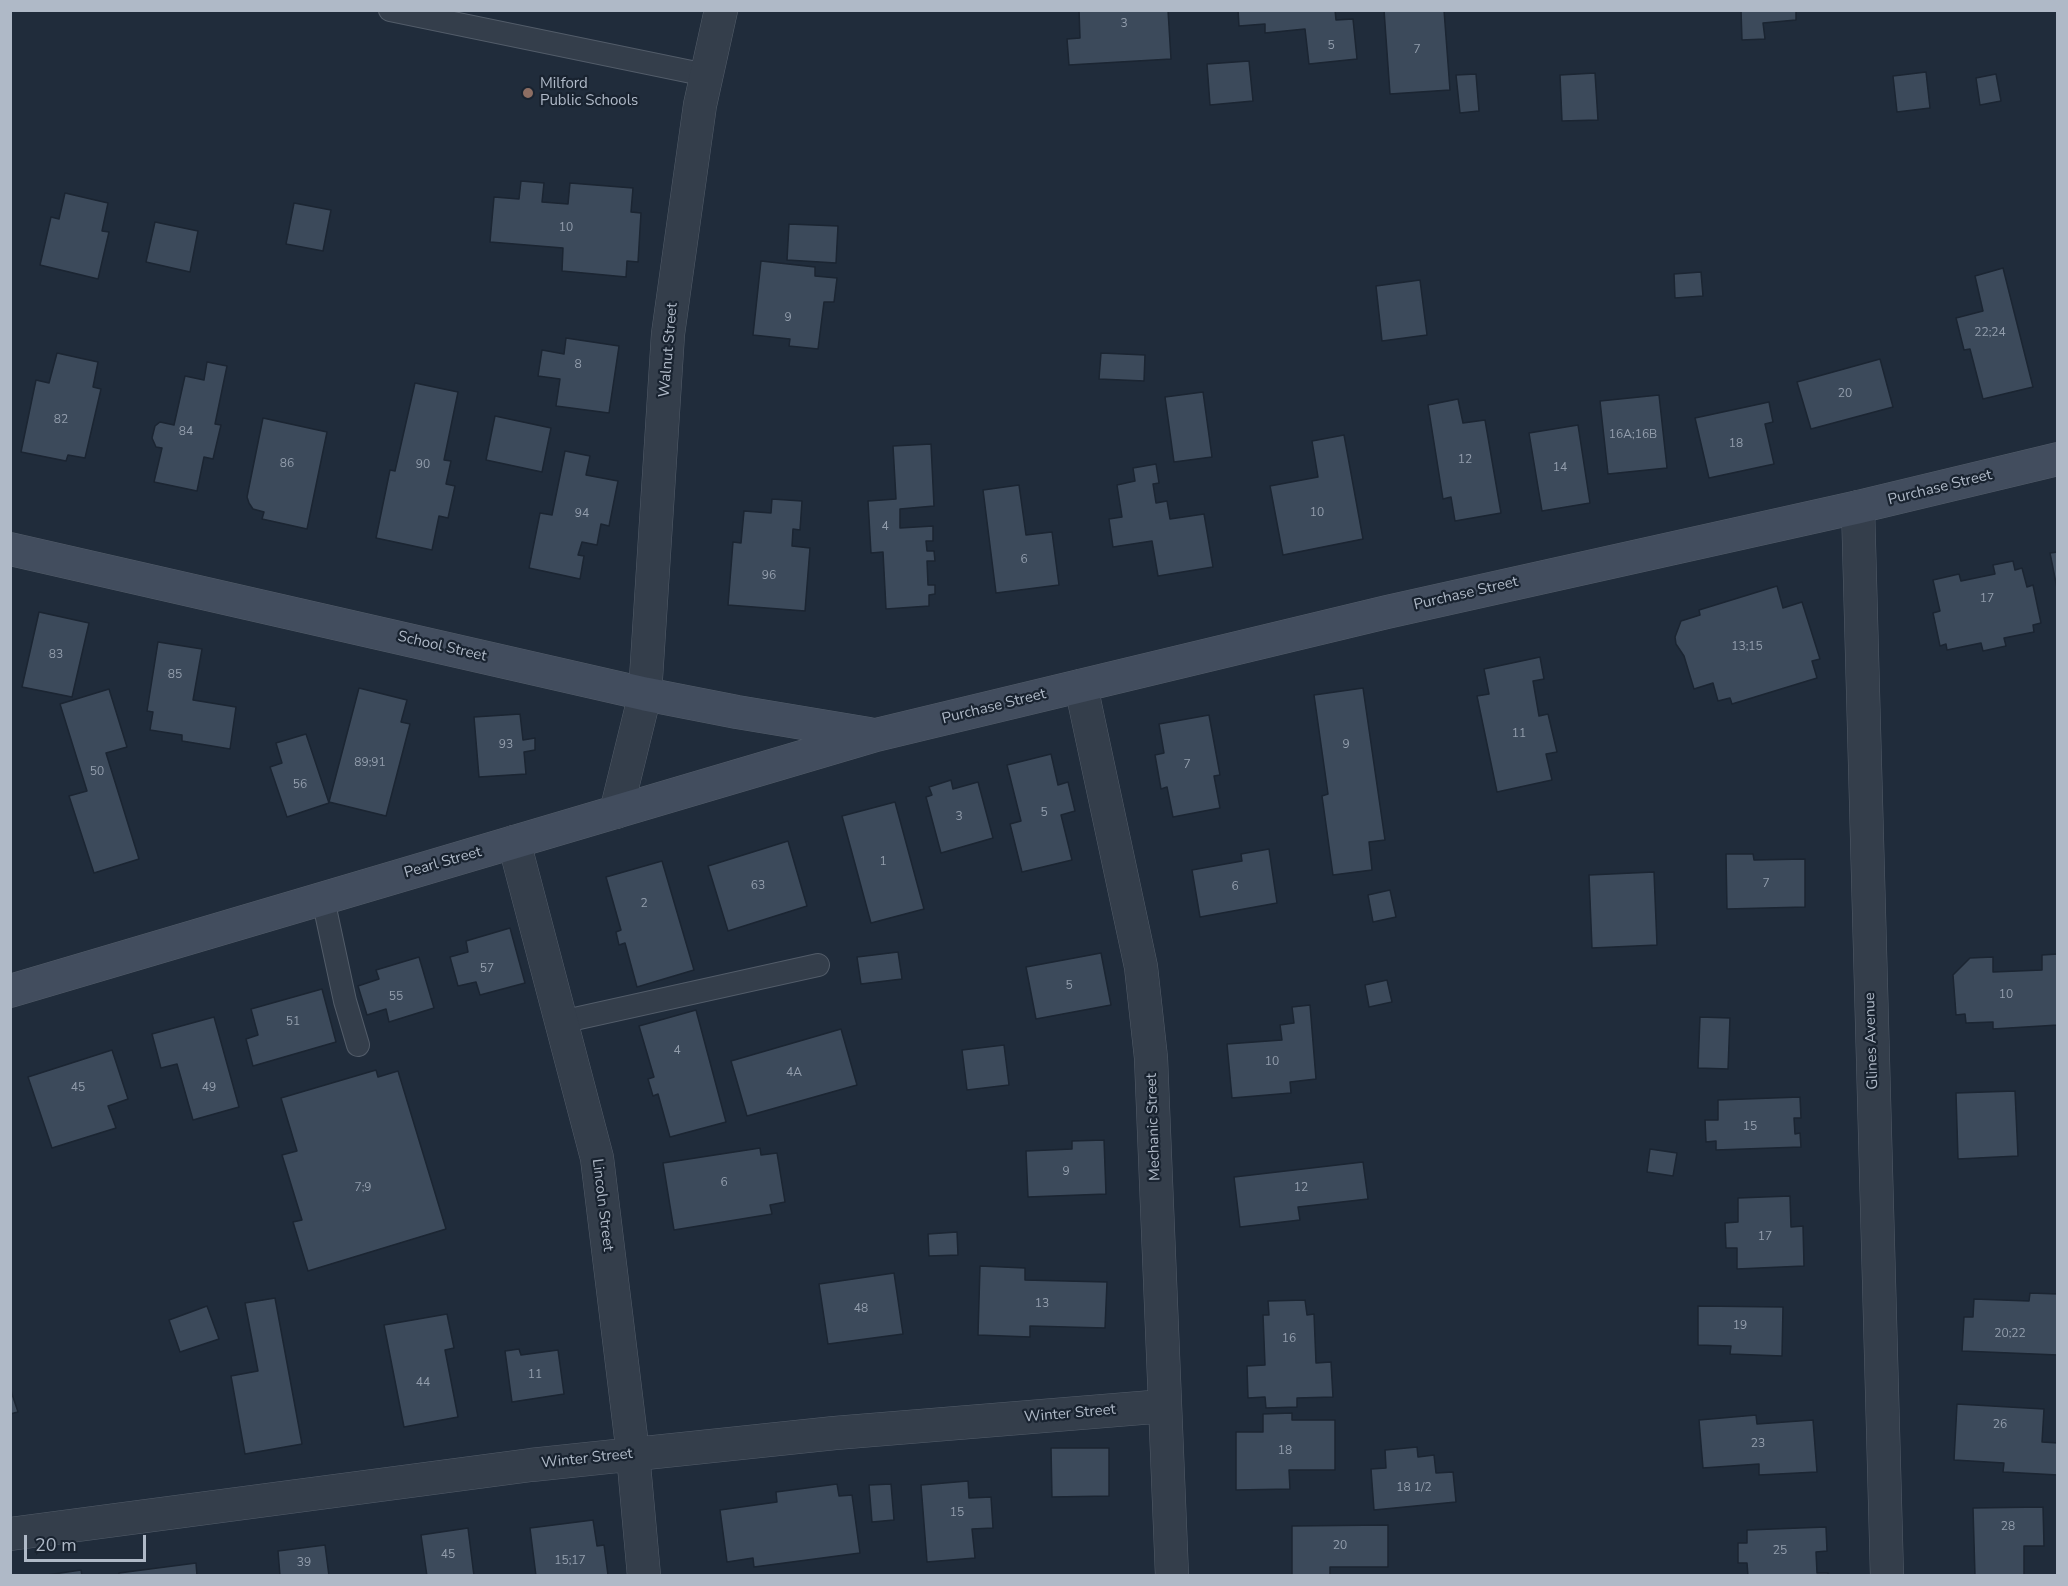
<!DOCTYPE html>
<style>
body{margin:0}
#map{position:relative;width:2068px;height:1586px;overflow:hidden;background:#202c3b;font-family:"Nunito Sans",sans-serif}
canvas{display:block}
.frame{position:absolute;inset:0;border:12px solid #afb9c7;pointer-events:none}
.scale{position:absolute;left:24px;top:1535px;width:122px;height:27px;box-sizing:border-box;border:3px solid #afb9c7;border-top:0;padding-left:8px;font-size:18px;line-height:21px;white-space:nowrap;color:#afb9c7;-webkit-text-stroke:4px #192330;paint-order:stroke}
</style>
<div id="map">
<canvas width="2068" height="1586"></canvas>
<div class="frame"></div>
<div class="scale">20 m</div>
</div>
<script>
const ctx = document.querySelector('canvas').getContext('2d');
ctx.lineJoin = 'round';
function fill(path, color) {
  ctx.fillStyle = color;
  ctx.fill(path, 'evenodd');
}
function shape(rows) {
  const path = new Path2D();
  for (const r of rows) {
    path.moveTo(r[0], r[1]);
    for (let i = 2; i < r.length; i += 2) path.lineTo(r[i], r[i + 1]);
  }
  return path;
}
function strokePath(path, color, width, dash) {
  ctx.strokeStyle = color;
  ctx.lineWidth = width;
  ctx.lineCap = dash ? 'butt' : 'round';
  ctx.setLineDash(dash || []);
  ctx.stroke(path);
}
function drawText(font, color, halo, rows, align = 'center') {
  ctx.font = font + ' "Nunito Sans",sans-serif';
  ctx.lineWidth = 4.5;
  ctx.setLineDash([]);
  ctx.textBaseline = 'middle';
  ctx.strokeStyle = halo;
  ctx.fillStyle = color;
  for (const [text, x, y, turn = 0] of rows) {
    ctx.save();
    ctx.translate(x, y);
    ctx.rotate((+turn || 0) * Math.PI / 180);
    ctx.textAlign = isNaN(turn) ? turn : align;
    if (halo) ctx.strokeText(text, 0, 0);
    ctx.fillText(text, 0, 0);
    ctx.restore();
  }
}
const building = shape([
 [1079,10,1168,10,1171,59,1069,65,1067,39,1080,38,1079,10],
 [1238,10,1335,10,1336,20,1353,19,1357,59,1309,64,1305,29,1265,33,1265,24,1239,26,1238,10],
 [1384,10,1444,10,1450,90,1390,94,1384,10],
 [1741,10,1796,10,1796,20,1763,23,1765,39,1742,40,1741,10],
 [1249,61,1253,101,1210,105,1207,64,1249,61],
 [1926,72,1930,108,1897,112,1893,76,1926,72],
 [1595,73,1598,120,1562,121,1560,75,1595,73],
 [1476,74,1479,111,1460,113,1456,75,1476,74],
 [1996,74,2001,101,1980,105,1976,78,1996,74],
 [521,181,544,183,542,202,568,204,570,183,633,188,631,212,641,213,638,262,627,261,626,277,562,271,563,248,490,242,494,197,519,199,521,181],
 [65,193,108,203,102,231,109,232,98,279,40,265,51,217,59,219,65,193],
 [294,203,331,210,323,251,286,244,294,203],
 [155,222,198,231,190,272,146,262,155,222],
 [789,224,838,226,836,263,787,260,789,224],
 [761,261,815,267,815,276,837,278,834,302,824,302,818,349,789,346,790,339,753,335,761,261],
 [2003,268,2033,387,1983,399,1970,349,1964,350,1956,318,1983,311,1975,276,2003,268],
 [1701,272,1703,296,1675,298,1674,274,1701,272],
 [1420,280,1427,335,1382,341,1376,286,1420,280],
 [566,338,619,346,609,413,556,406,560,379,538,376,542,350,564,354,566,338],
 [57,353,98,362,93,387,101,389,85,458,68,455,66,461,21,452,36,380,49,383,57,353],
 [1101,353,1145,355,1144,381,1099,379,1101,353],
 [1880,359,1893,407,1811,429,1797,382,1880,359],
 [207,362,227,366,215,424,221,425,213,459,204,457,197,491,154,482,162,448,156,447,152,438,155,426,160,422,174,425,185,376,204,380,207,362],
 [415,383,458,392,444,460,451,461,446,484,455,486,448,518,439,516,432,550,376,538,390,470,395,471,415,383],
 [1203,392,1212,457,1174,462,1165,397,1203,392],
 [1659,395,1667,468,1608,474,1600,401,1659,395],
 [1458,399,1463,423,1485,420,1501,513,1455,521,1451,497,1443,499,1428,405,1458,399],
 [1769,402,1773,422,1765,424,1774,464,1709,478,1695,418,1769,402],
 [495,416,551,428,542,472,486,460,495,416],
 [263,418,327,432,307,529,262,519,264,512,253,509,249,503,247,497,263,418],
 [1578,425,1590,503,1542,511,1529,433,1578,425],
 [1344,435,1363,539,1283,555,1270,486,1318,477,1312,441,1344,435],
 [931,444,934,506,900,509,900,528,933,526,933,541,926,541,927,551,934,551,935,561,927,561,928,585,935,585,935,594,929,595,929,606,886,609,883,552,871,553,868,501,896,499,893,446,931,444],
 [565,451,590,456,586,475,618,481,609,526,601,524,597,545,582,542,578,555,584,556,580,579,529,568,540,513,552,515,565,451],
 [1156,464,1159,483,1153,484,1156,503,1167,501,1170,519,1204,514,1213,567,1158,576,1152,541,1113,547,1109,519,1122,517,1117,485,1135,481,1133,468,1156,464],
 [1019,485,1026,535,1052,532,1059,585,996,593,983,490,1019,485],
 [772,499,802,501,800,530,793,529,792,546,810,548,805,611,728,605,733,542,741,543,744,511,771,513,772,499],
 [2058,552,2058,593,2050,553,2058,552],
 [2013,561,2015,570,2022,568,2027,587,2033,585,2041,623,2033,625,2034,632,2004,638,2006,646,1983,651,1981,643,1947,650,1946,644,1940,646,1933,613,1940,611,1933,580,1959,574,1961,581,1995,574,1993,565,2013,561],
 [1777,586,1783,608,1802,602,1820,659,1812,661,1817,678,1732,704,1730,698,1718,701,1713,683,1694,689,1684,656,1676,644,1675,637,1681,621,1700,615,1699,610,1777,586],
 [39,612,89,623,72,697,22,687,39,612],
 [158,642,202,649,193,700,236,707,230,749,182,741,182,735,150,730,153,712,147,711,158,642],
 [1540,657,1544,679,1533,681,1539,716,1548,714,1557,752,1546,754,1552,780,1497,792,1477,696,1489,694,1484,669,1540,657],
 [359,688,407,700,401,722,410,724,386,816,329,802,359,688],
 [1363,688,1385,840,1369,842,1372,870,1333,875,1322,796,1328,794,1314,695,1363,688],
 [109,689,127,747,106,753,139,859,94,873,69,796,87,791,60,704,109,689],
 [520,714,523,740,535,738,535,750,524,752,526,774,479,777,474,717,520,714],
 [1209,715,1220,775,1214,776,1220,808,1173,817,1167,787,1161,789,1155,755,1164,753,1159,724,1209,715],
 [306,734,329,803,287,817,270,767,282,763,276,743,306,734],
 [1051,754,1058,785,1068,782,1075,811,1061,815,1072,860,1022,872,1010,824,1021,821,1007,765,1051,754],
 [951,780,953,789,978,782,993,838,941,853,926,797,932,795,929,787,951,780],
 [895,802,924,909,871,923,842,816,895,802],
 [788,841,807,906,728,931,708,866,788,841],
 [1269,849,1277,903,1200,917,1192,870,1242,861,1241,854,1269,849],
 [1726,854,1753,854,1754,860,1805,859,1805,907,1727,909,1726,854],
 [662,861,694,970,637,987,625,943,619,945,616,932,621,930,606,877,662,861],
 [1654,872,1657,945,1592,948,1589,875,1654,872],
 [1390,890,1396,917,1373,922,1368,895,1390,890],
 [510,928,525,983,480,995,476,982,458,986,450,957,468,952,466,941,510,928],
 [898,952,902,979,861,984,857,957,898,952],
 [1101,953,1111,1005,1036,1019,1026,967,1101,953],
 [2058,954,2058,1025,1993,1029,1993,1022,1966,1023,1965,1014,1956,1015,1953,975,1970,958,1993,957,1993,972,2042,970,2042,955,2058,954],
 [419,957,434,1008,389,1022,386,1009,367,1015,358,986,379,979,376,970,419,957],
 [1387,980,1392,1002,1369,1007,1365,985,1387,980],
 [322,989,336,1042,253,1066,246,1039,258,1035,251,1009,322,989],
 [1310,1005,1316,1079,1290,1082,1291,1093,1232,1098,1227,1044,1282,1040,1280,1025,1294,1023,1292,1007,1310,1005],
 [696,1010,726,1122,670,1137,658,1094,653,1096,648,1079,654,1077,639,1026,696,1010],
 [214,1017,239,1107,193,1120,177,1064,161,1068,152,1034,214,1017],
 [1700,1017,1730,1018,1728,1069,1698,1068,1700,1017],
 [841,1029,857,1085,747,1116,731,1061,841,1029],
 [1004,1045,1009,1085,967,1090,962,1050,1004,1045],
 [112,1050,128,1099,108,1106,116,1128,52,1148,28,1077,112,1050],
 [376,1070,378,1077,398,1071,446,1229,308,1271,293,1222,302,1220,282,1155,297,1151,281,1098,376,1070],
 [2015,1091,2018,1156,1958,1159,1956,1093,2015,1091],
 [1800,1097,1801,1118,1794,1118,1795,1134,1800,1133,1801,1147,1716,1150,1716,1141,1706,1142,1705,1120,1718,1120,1718,1100,1800,1097],
 [1104,1140,1106,1194,1028,1197,1026,1151,1072,1149,1072,1141,1104,1140],
 [760,1148,761,1155,777,1153,785,1202,770,1205,772,1214,674,1230,663,1163,760,1148],
 [1650,1149,1677,1153,1673,1176,1647,1172,1650,1149],
 [1363,1162,1368,1199,1298,1207,1300,1220,1240,1227,1234,1177,1363,1162],
 [1790,1196,1791,1227,1803,1226,1804,1266,1737,1269,1737,1248,1726,1248,1725,1223,1738,1222,1738,1198,1790,1196],
 [957,1232,958,1255,929,1256,928,1234,957,1232],
 [980,1266,1025,1268,1025,1280,1107,1282,1105,1328,1030,1326,1030,1337,978,1335,980,1266],
 [894,1273,903,1334,828,1344,819,1284,894,1273],
 [2030,1293,2058,1294,2058,1355,1962,1351,1964,1317,1973,1317,1974,1299,2029,1301,2030,1293],
 [275,1298,302,1444,245,1454,231,1376,258,1371,245,1303,275,1298],
 [1305,1300,1307,1315,1314,1314,1316,1363,1331,1362,1333,1397,1297,1398,1297,1407,1266,1408,1265,1397,1248,1398,1247,1366,1265,1365,1263,1315,1269,1315,1268,1301,1305,1300],
 [207,1306,219,1339,180,1352,169,1320,207,1306],
 [1698,1306,1783,1307,1782,1356,1730,1354,1731,1346,1698,1345,1698,1306],
 [447,1314,454,1348,445,1350,458,1417,404,1427,384,1325,447,1314],
 [519,1349,521,1355,558,1350,564,1394,512,1402,505,1351,519,1349],
 [10,1388,18,1412,10,1414,10,1388],
 [1957,1404,2044,1409,2042,1442,2058,1443,2058,1475,2003,1472,2004,1463,1954,1460,1957,1404],
 [1292,1413,1292,1420,1335,1420,1335,1470,1289,1470,1290,1489,1236,1490,1236,1432,1263,1432,1263,1414,1292,1413],
 [1756,1415,1757,1424,1813,1420,1817,1472,1759,1475,1759,1464,1703,1468,1699,1420,1756,1415],
 [1417,1447,1418,1457,1434,1455,1436,1473,1453,1472,1456,1502,1374,1510,1371,1469,1386,1468,1385,1450,1417,1447],
 [1051,1448,1109,1448,1109,1496,1052,1497,1051,1448],
 [968,1481,969,1498,991,1497,993,1528,972,1529,975,1558,927,1562,921,1485,968,1481],
 [837,1484,839,1496,852,1495,860,1553,754,1567,753,1558,727,1562,720,1510,777,1502,776,1492,837,1484],
 [891,1484,894,1520,872,1522,869,1485,891,1484],
 [2043,1507,2044,1546,2024,1546,2024,1576,1975,1576,1973,1508,2043,1507],
 [593,1520,597,1546,604,1545,608,1575,536,1576,530,1528,593,1520],
 [1388,1525,1388,1567,1330,1567,1330,1576,1292,1576,1292,1526,1388,1525],
 [1826,1527,1827,1551,1816,1552,1817,1573,1828,1573,1828,1576,1748,1576,1747,1563,1738,1563,1738,1543,1747,1543,1747,1530,1826,1527],
 [468,1528,474,1576,427,1576,421,1535,468,1528],
 [325,1545,329,1576,280,1576,278,1551,325,1545],
 [196,1563,197,1576,119,1576,119,1573,196,1563],
 [81,1570,82,1576,40,1576,81,1570]
]);
fill(building, '#3c4a5b');
strokePath(building, '#1b2532', 1.5);
const lane = shape([
 [390,10,706,75],
 [323,899,345,1001,358,1045],
 [561,1022,818,965]
]);
const street = shape([
 [1858,507,1887,1576],
 [1081,686,1141,967,1151,1058,1172,1576],
 [616,812,645,694,668,334,700,105,721,10],
 [514,842,597,1158,633,1454,644,1576],
 [10,1534,531,1465,835,1433,1165,1406]
]);
const secondary = shape([
 [10,549,645,694,737,712,869,734],
 [10,991,876,735,1387,612,1858,507,2058,459]
]);
strokePath(lane, '#525c69', 24);
strokePath(street, '#525c69', 34);
strokePath(secondary, '#525c69', 34);
strokePath(lane, '#343e4b', 22);
strokePath(street, '#343e4b', 33);
strokePath(secondary, '#424d5e', 33);
for (const [x, y, r, color] of [
 [528,93,6,"#8d6e63"]
]) {
  const dot = new Path2D();
  dot.arc(x, y, r, 0, 2 * Math.PI);
  ctx.fillStyle = color;
  ctx.fill(dot);
  strokePath(dot, '#192330', 2);
}
drawText('12px', '#929dac', null, [
 ["3",1124,24],
 ["5",1331,46],
 ["7",1417,50],
 ["10",566,228],
 ["9",788,318],
 ["22;24",1990,333],
 ["8",578,365],
 ["20",1845,394],
 ["82",61,420],
 ["84",186,432],
 ["16A;16B",1633,435],
 ["18",1736,444],
 ["12",1465,460],
 ["86",287,464],
 ["90",423,465],
 ["14",1560,468],
 ["10",1317,513],
 ["94",582,514],
 ["4",885,527],
 ["6",1024,560],
 ["96",769,576],
 ["17",1987,599],
 ["13;15",1747,647],
 ["83",56,655],
 ["85",175,675],
 ["11",1519,734],
 ["93",506,745],
 ["9",1346,745],
 ["89;91",370,763],
 ["7",1187,765],
 ["50",97,772],
 ["56",300,785],
 ["5",1044,813],
 ["3",959,817],
 ["1",883,862],
 ["7",1766,884],
 ["63",758,886],
 ["6",1235,887],
 ["2",644,904],
 ["57",487,969],
 ["5",1069,986],
 ["10",2006,995],
 ["55",396,997],
 ["51",293,1022],
 ["4",677,1051],
 ["10",1272,1062],
 ["4A",794,1073],
 ["45",78,1088],
 ["49",209,1088],
 ["15",1750,1127],
 ["9",1066,1172],
 ["6",724,1183],
 ["7;9",363,1188],
 ["12",1301,1188],
 ["17",1765,1237],
 ["13",1042,1304],
 ["48",861,1309],
 ["19",1740,1326],
 ["20;22",2010,1334],
 ["16",1289,1339],
 ["11",535,1375],
 ["44",423,1383],
 ["26",2000,1425],
 ["23",1758,1444],
 ["18",1285,1451],
 ["18 1/2",1414,1488],
 ["15",957,1513],
 ["28",2008,1527],
 ["20",1340,1546],
 ["25",1780,1551],
 ["45",448,1555],
 ["15;17",570,1561],
 ["39",304,1563]
]);
drawText('15px', '#afb9c7', '#192330', [
 ["Milford",540,84],
 ["Public Schools",540,101]
], 'left');
drawText('15px', '#afb9c7', '#192330', [
 ["Walnut Street",669,350,-85],
 ["Purchase Street",1940,488,-14],
 ["Purchase Street",1466,594,-13],
 ["School Street",442,647,13],
 ["Purchase Street",994,707,-14],
 ["Pearl Street",443,863,-16],
 ["Glines Avenue",1872,1041,-92],
 ["Mechanic Street",1154,1127,-92],
 ["Lincoln Street",602,1205,83],
 ["Winter Street",1070,1414,-5],
 ["Winter Street",587,1459,-6]
]);
</script>
